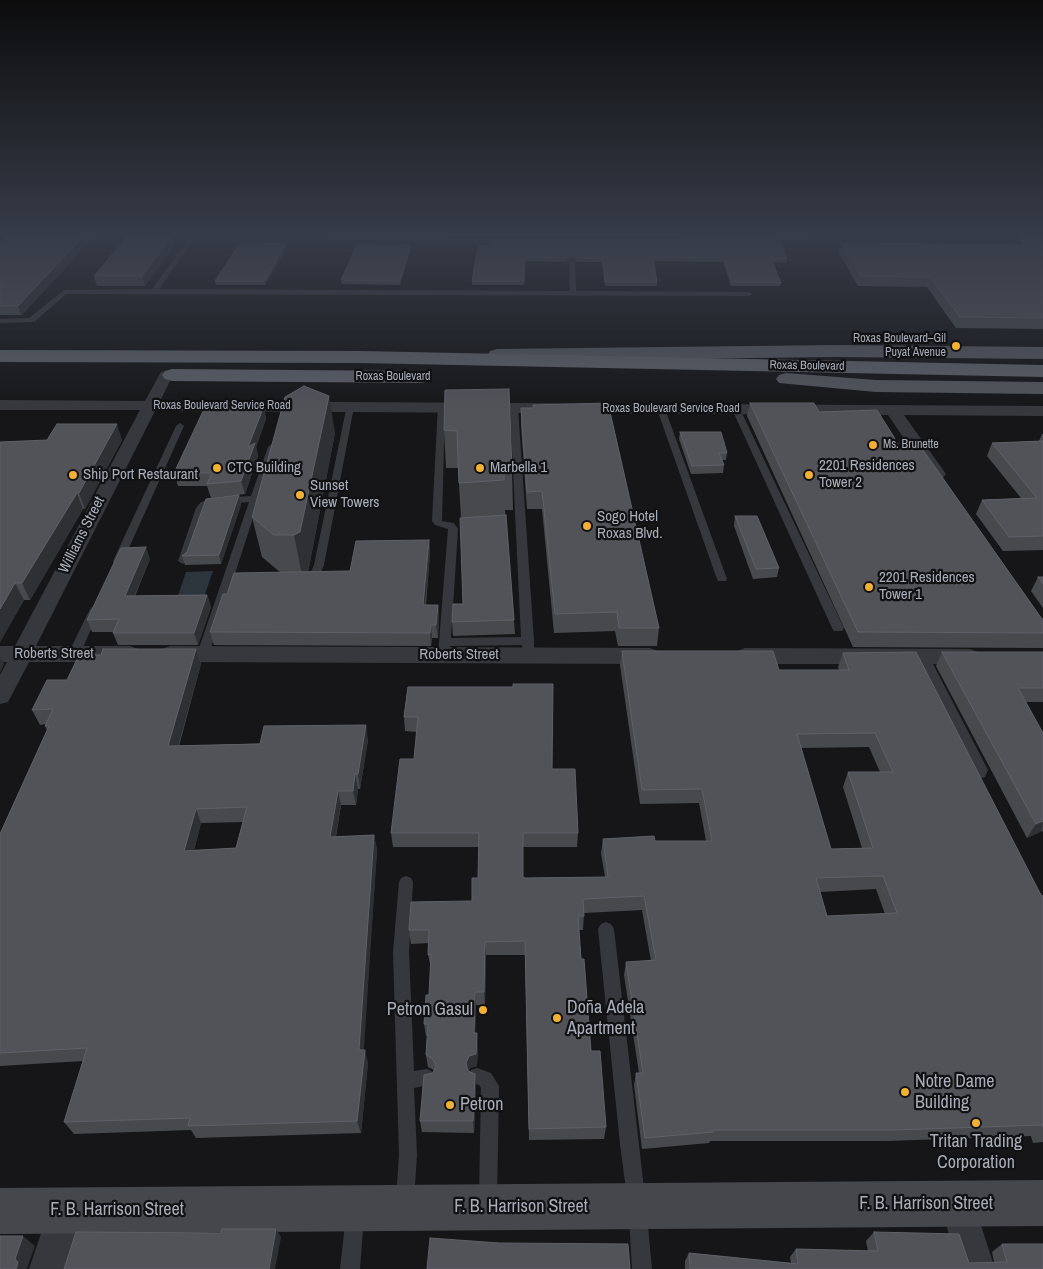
<!DOCTYPE html>
<meta charset="utf-8">
<style>
body{margin:0}
canvas{display:block;background:#161618}
</style>
<canvas width="1043" height="1269"></canvas>
<script>
const ctx = document.querySelector('canvas').getContext('2d');
ctx.lineJoin = 'round';
function fill(path, color) {
  ctx.fillStyle = color;
  ctx.fill(path, 'evenodd');
}
function shape(rows) {
  const path = new Path2D();
  for (const r of rows) {
    path.moveTo(r[0], r[1]);
    for (let i = 2; i < r.length; i += 2) path.lineTo(r[i], r[i + 1]);
  }
  return path;
}
function strokePath(path, color, width, dash) {
  ctx.strokeStyle = color;
  ctx.lineWidth = width;
  ctx.lineCap = dash ? 'butt' : 'round';
  ctx.setLineDash(dash || []);
  ctx.stroke(path);
}
function drawText(font, color, halo, rows, align = 'center') {
  ctx.font = font + ' "Archivo Narrow",sans-serif';
  ctx.lineWidth = 4.5;
  ctx.setLineDash([]);
  ctx.textBaseline = 'middle';
  ctx.strokeStyle = halo;
  ctx.fillStyle = color;
  for (const [text, x, y, turn = 0] of rows) {
    ctx.save();
    ctx.translate(x, y);
    ctx.rotate((+turn || 0) * Math.PI / 180);
    ctx.textAlign = isNaN(turn) ? turn : align;
    if (halo) ctx.strokeText(text, 0, 0);
    ctx.fillText(text, 0, 0);
    ctx.restore();
  }
}
fill(shape([
 [213,571,202,603,175,604,186,572]
]), '#2c353c');
fill(shape([
 [191,235,197,235,159,289,570,291,569,262,572,260,575,262,576,291,749,292,752,294,749,296,66,294,34,322,0,323,0,319,29,318,64,290,152,289,191,235],
 [327,235,469,238,798,237,816,235,798,241,469,242,329,240,326,238,327,235],
 [347,405,353,405,354,407,324,565,320,575,315,580,307,582,302,579,311,572,314,565,347,405],
 [438,405,444,405,445,407,442,521,454,523,458,529,451,638,521,637,510,408,514,406,518,408,534,641,534,655,532,658,524,658,522,645,450,646,448,658,444,659,438,655,448,529,435,525,432,521,438,405],
 [658,407,661,407,665,409,727,579,726,581,718,581,717,579,657,409,658,407],
 [733,407,736,407,740,409,844,628,842,631,834,631,832,628,732,409,733,407],
 [180,423,184,426,123,561,122,563,114,563,113,561,176,426,180,423],
 [272,444,276,447,209,654,203,658,199,657,197,654,249,502,207,506,188,561,183,564,178,561,196,508,201,502,219,498,251,496,268,447,272,444],
 [95,605,100,609,80,654,74,658,70,657,68,654,90,609,95,605],
 [406,876,411,878,413,882,409,952,414,1071,427,1069,433,1072,436,1078,433,1084,414,1088,417,1155,414,1199,412,1206,405,1208,398,1206,396,1199,399,1155,393,952,399,882,401,878,406,876],
 [606,922,611,924,614,929,645,1197,643,1204,636,1206,629,1204,627,1197,620,1144,598,929,601,924,606,922],
 [477,1068,491,1073,499,1086,497,1199,495,1206,488,1208,481,1206,479,1199,481,1088,479,1085,471,1082,469,1076,471,1070,477,1068],
 [355,1207,362,1209,364,1216,360,1269,340,1269,346,1216,348,1209,355,1207],
 [638,1207,645,1209,647,1216,652,1269,632,1269,629,1216,631,1209,638,1207]
]), '#37383d');
fill(shape([
 [166,371,171,372,173,375,160,401,1043,406,1043,416,904,415,946,474,943,478,937,479,931,478,888,415,155,411,36,646,130,646,138,649,141,654,138,659,130,662,29,662,8,702,0,704,0,675,7,662,0,662,0,646,15,646,140,410,0,410,0,400,145,401,161,372,166,371],
 [170,646,650,648,658,651,661,656,658,661,650,664,170,662,162,659,159,654,162,649,170,646],
 [745,648,970,649,978,652,981,657,978,662,970,665,933,664,988,770,985,777,976,780,967,777,911,664,745,664,737,661,734,656,737,651,745,648],
 [958,1185,970,1191,995,1269,959,1269,940,1203,946,1191,958,1185],
 [66,1193,79,1198,84,1211,65,1269,29,1269,53,1198,66,1193]
]), '#37383d');
fill(shape([
 [1043,1180,1043,1226,0,1234,0,1188,1043,1180]
]), '#45474d');
fill(shape([
 [835,345,1043,347,1043,359,835,357,497,361,490,359,488,355,490,351,497,349,835,345],
 [786,373,876,380,1043,382,1043,394,876,392,779,383,776,379,779,375,786,373]
]), '#53555c');
fill(shape([
 [0,350,360,351,1043,365,1043,377,360,363,0,362,0,350],
 [172,369,422,371,429,373,432,377,429,381,422,383,172,381,165,379,162,375,165,371,172,369]
]), '#5b5e65');
fill(shape([
 [129,235,176,235,172,239,174,246,145,286,97,286,94,276],
 [492,235,775,235,492,236],
 [1017,235,1043,235,1043,329,956,328,927,287,858,286,839,253,842,243,1022,245,1023,241],
 [0,243,22,315,0,315],
 [478,246,787,259,786,263,772,262,781,283,780,286,731,286,723,262,654,261,657,282,657,286,605,286,602,262,577,262,573,258,567,262,525,261,524,285,472,285,472,281],
 [287,248,265,285,216,285,215,281],
 [411,249,400,285,342,284,341,280],
 [445,390,512,471,513,510,505,510,514,620,515,634,453,636,452,622,463,604,461,518,458,468,446,468,444,430],
 [750,403,819,412,902,450,1042,619,1043,619,1043,648,853,647,747,416],
 [264,406,266,419,256,447,258,456,245,494,211,498,207,486,178,486,174,473],
 [521,408,659,628,657,646,618,646,615,631,554,633,542,509,527,509,521,425],
 [680,432,727,453,726,460,722,460,724,465,723,473,691,474,679,439],
 [335,433,308,572,350,571,429,540,430,553,426,605,438,605,439,618,438,638,432,638,431,646,214,645,210,632,227,594,280,572,262,557,252,517],
 [1042,434,1043,434,1043,550,1003,551,976,514,982,500,1021,498,987,456,992,443,1039,441],
 [122,440,85,509,83,509,30,600,24,600,0,642,0,442],
 [239,495,241,505,221,564,185,565,182,556,187,552],
 [735,516,779,568,777,577,753,579,734,526],
 [150,559,135,596,207,595,211,607,198,645,118,645,113,633,113,632,92,632,87,620],
 [1038,577,1043,577,1043,608,1031,591],
 [196,649,201,664,179,746,368,740,360,789,358,789,356,805,341,805,336,837,374,835,377,850,363,1050,368,1063,361,1133,196,1138,191,1130,74,1134,64,1122,83,1061,0,1066,0,834,47,730,45,726,46,724,40,725,32,710,67,680,101,655],
 [243,822,236,848,194,850,201,823],
 [622,651,779,670,839,670,838,667,843,653,1041,895,1043,896,1043,1142,1033,1143,1031,1136,887,1141,710,1141,709,1143,642,1149,634,1085,636,1073,639,1073,624,975,626,962,651,961,642,910,584,913,583,930,579,930,581,959,591,1051,606,1127,604,1139,529,1140,525,955,486,955,485,1005,476,1005,475,1033,478,1046,477,1066,470,1068,469,1071,475,1074,476,1086,474,1133,422,1132,420,1121,434,1070,428,1067,426,1055,427,1036,426,1036,424,1024,429,995,431,968,428,955,429,943,411,944,409,930,472,901,478,878,479,847,393,847,391,833,414,759,417,732,405,731,404,717,408,687,552,769,578,833,577,847,523,847,523,877,525,878,605,877,601,853,603,839,655,841,706,841,699,803,640,804,620,665],
 [869,747,880,772,848,772,843,787,862,848,831,849,801,748],
 [876,889,885,914,827,916,820,892],
 [942,652,1043,652,1043,702,1026,702,1043,733,1043,832,1042,831,1027,838,936,666],
 [874,1232,969,1263,994,1262,992,1252,1002,1244,1043,1269,685,1269,685,1261,689,1253,791,1263,790,1257,796,1249,868,1251,866,1241]
]), '#47494d');
fill(shape([
 [85,235,96,235,22,315,18,306],
 [166,235,176,235,172,239,174,246,145,286,142,276],
 [286,244,287,248,265,285,265,281],
 [411,245,411,249,400,285,400,281],
 [573,255,573,258,567,262,567,258],
 [329,396,335,433,308,572,302,575,294,535],
 [264,406,266,419,256,447,258,456,245,494,241,481,248,447],
 [117,424,122,440,85,509,79,493],
 [77,493,83,509,30,600,22,583],
 [239,495,241,505,221,564,219,555],
 [429,540,430,553,424,617,423,605],
 [146,547,150,559,129,608,125,596],
 [15,583,24,600,0,642,0,609],
 [207,595,211,607,198,645,194,633],
 [438,605,439,618,438,638,436,625],
 [431,625,432,638,431,646,430,633],
 [196,649,201,664,174,761,168,746],
 [0,657,4,664,0,673],
 [366,725,368,740,360,789,358,774],
 [355,774,358,789,356,805,353,791],
 [338,791,341,805,333,852,330,837],
 [196,809,201,823,190,865,184,851],
 [1043,821,1042,831,1027,838,1036,824],
 [374,835,377,850,363,1063,359,1050],
 [485,942,486,955,485,1005,484,992],
 [475,992,476,1005,475,1046,474,1033],
 [477,1033,478,1046,477,1066,470,1068,467,1075,466,1063],
 [365,1050,368,1063,361,1133,357,1121],
 [475,1074,476,1086,474,1133,473,1121],
 [276,1229,281,1237,275,1269,269,1269],
 [23,1236,35,1246,27,1268,28,1269,16,1269,15,1259]
]), '#2f3033');
const building = shape([
 [9,235,85,235,18,306,0,306,0,243,9,235],
 [129,235,166,235,165,237,172,237,142,276,94,276,129,235],
 [1030,235,1043,235,1043,318,960,317,930,277,861,276,842,243,1029,245,1024,240,1035,240,1030,235],
 [779,239,787,259,771,259,781,283,732,282,724,258,653,258,657,282,605,282,603,259,577,258,573,255,567,258,525,258,524,281,472,281,478,246,489,246,490,240,779,239],
 [240,243,286,244,265,281,215,281,240,243],
 [357,245,411,245,400,281,341,280,357,245],
 [304,386,329,396,300,532,294,535,274,535,252,517,285,397,304,386],
 [509,389,512,471,504,471,504,480,459,483,457,431,444,430,445,390,509,389],
 [608,403,659,628,619,628,617,612,555,614,542,491,527,492,521,408,533,408,533,405,608,403],
 [750,403,814,403,819,412,877,410,902,450,923,450,1042,619,1043,619,1043,633,858,632,750,403],
 [264,406,248,447,255,443,241,481,207,484,212,473,174,473,205,407,264,406],
 [57,424,117,424,79,493,77,493,22,583,15,583,0,609,0,442,47,440,57,424],
 [680,432,721,432,727,453,719,453,724,465,692,466,680,432],
 [1043,441,1043,536,1009,537,982,500,1037,498,992,443,1043,441],
 [239,495,219,555,182,556,187,552,206,499,239,495],
 [506,515,514,620,452,622,453,604,463,604,460,518,506,515],
 [735,516,757,516,779,568,756,569,735,516],
 [429,540,423,605,438,605,436,625,431,625,430,633,210,632,223,594,227,594,234,573,350,571,356,541,429,540],
 [146,547,125,596,207,595,194,633,113,633,119,619,87,620,121,548,146,547],
 [1038,577,1043,577,1043,584,1038,577],
 [103,649,196,649,168,746,260,744,264,726,366,725,358,774,355,774,353,791,338,791,330,837,374,835,359,1050,365,1050,357,1121,188,1126,190,1118,64,1122,87,1048,0,1053,0,834,49,726,45,726,53,709,32,710,47,680,67,680,79,655,101,655,103,649],
 [247,807,236,848,184,851,196,809,247,807],
 [622,651,773,651,779,670,849,670,843,653,916,652,1041,895,1043,896,1043,1127,1042,1125,895,1130,713,1130,713,1132,645,1138,636,1073,643,1073,626,962,656,960,644,896,583,899,584,916,578,916,581,959,584,959,591,1051,600,1051,606,1127,529,1129,525,941,485,942,484,992,475,992,474,1033,477,1033,476,1054,469,1056,466,1063,468,1071,475,1074,473,1121,420,1121,424,1075,433,1073,436,1065,432,1058,426,1055,428,1024,424,1024,426,995,429,995,431,954,428,955,429,930,409,930,411,902,472,901,472,878,478,878,479,833,391,833,400,759,414,759,418,717,404,717,408,687,513,687,513,684,553,684,552,769,575,769,578,833,523,833,523,877,525,878,608,877,603,839,654,836,655,841,712,841,702,789,642,790,622,651],
 [875,733,893,772,848,772,873,848,831,849,797,734,875,733],
 [883,876,897,913,827,916,816,878,883,876],
 [942,652,1043,652,1043,688,1018,688,1043,733,1043,821,1036,824,942,652],
 [222,1229,276,1229,269,1269,64,1269,76,1232,221,1233,222,1229],
 [874,1232,959,1234,969,1263,1007,1262,1002,1244,1043,1244,1043,1269,690,1269,689,1253,798,1264,796,1249,878,1251,874,1232],
 [0,1236,23,1236,15,1259,18,1262,16,1269,0,1269,0,1236],
 [430,1238,499,1243,628,1244,630,1269,427,1269,430,1238]
]);
fill(building, '#525359');
strokePath(building, '#5f6168', 1);
const sky = ctx.createLinearGradient(0, 0, 0, 412);
sky.addColorStop(0, '#0c0c0d');
sky.addColorStop(0.57, '#363c48');
sky.addColorStop(1, '#363c4800');
ctx.fillStyle = sky;
ctx.fillRect(0, 0, 1043, 412);
for (const [x, y, r, color] of [
 [956,346,5,"#f2b134"],
 [873,445,5,"#f2b134"],
 [217,468,5,"#f2b134"],
 [480,468,5,"#f2b134"],
 [73,475,5,"#f2b134"],
 [809,475,5,"#f2b134"],
 [300,495,5,"#f2b134"],
 [587,526,5,"#f2b134"],
 [869,587,5,"#f2b134"],
 [483,1010,5,"#f2b134"],
 [557,1018,5,"#f2b134"],
 [905,1092,5,"#f2b134"],
 [450,1105,5,"#f2b134"],
 [976,1123,5,"#f2b134"]
]) {
  const dot = new Path2D();
  dot.arc(x, y, r, 0, 2 * Math.PI);
  ctx.fillStyle = color;
  ctx.fill(dot);
  strokePath(dot, '#111113', 2);
}
drawText('12px', '#a8adb8', '#111113', [
 ["Roxas Boulevard–Gil",946,339],
 ["Puyat Avenue",946,353],
 ["Ms. Brunette",883,445,"left"]
], 'right');
drawText('12px', '#a8adb8', '#111113', [
 ["Roxas Boulevard",807,366,1],
 ["Roxas Boulevard",393,377],
 ["Roxas Boulevard Service Road",222,406],
 ["Roxas Boulevard Service Road",671,409]
]);
drawText('15px', '#a8adb8', '#111113', [
 ["2201 Residences",819,466],
 ["Tower 2",819,483],
 ["CTC Building",227,468],
 ["Marbella 1",490,468],
 ["Ship Port Restaurant",83,475],
 ["Sunset",310,486],
 ["View Towers",310,503],
 ["Sogo Hotel",597,517],
 ["Roxas Blvd.",597,534],
 ["2201 Residences",879,578],
 ["Tower 1",879,595]
], 'left');
drawText('15px', '#a8adb8', '#111113', [
 ["Williams Street",82,535,-63],
 ["Roberts Street",54,654],
 ["Roberts Street",459,655]
]);
drawText('18px', '#a8adb8', '#111113', [
 ["Doña Adela",567,1008],
 ["Apartment",567,1029],
 ["Petron Gasul",473,1010,"right"],
 ["Notre Dame",915,1082],
 ["Building",915,1103],
 ["Petron",460,1105],
 ["Tritan Trading",976,1142,"center"],
 ["Corporation",976,1163,"center"]
], 'left');
drawText('18px', '#a8adb8', '#111113', [
 ["F. B. Harrison Street",926,1204],
 ["F. B. Harrison Street",521,1207],
 ["F. B. Harrison Street",117,1210]
]);
</script>
